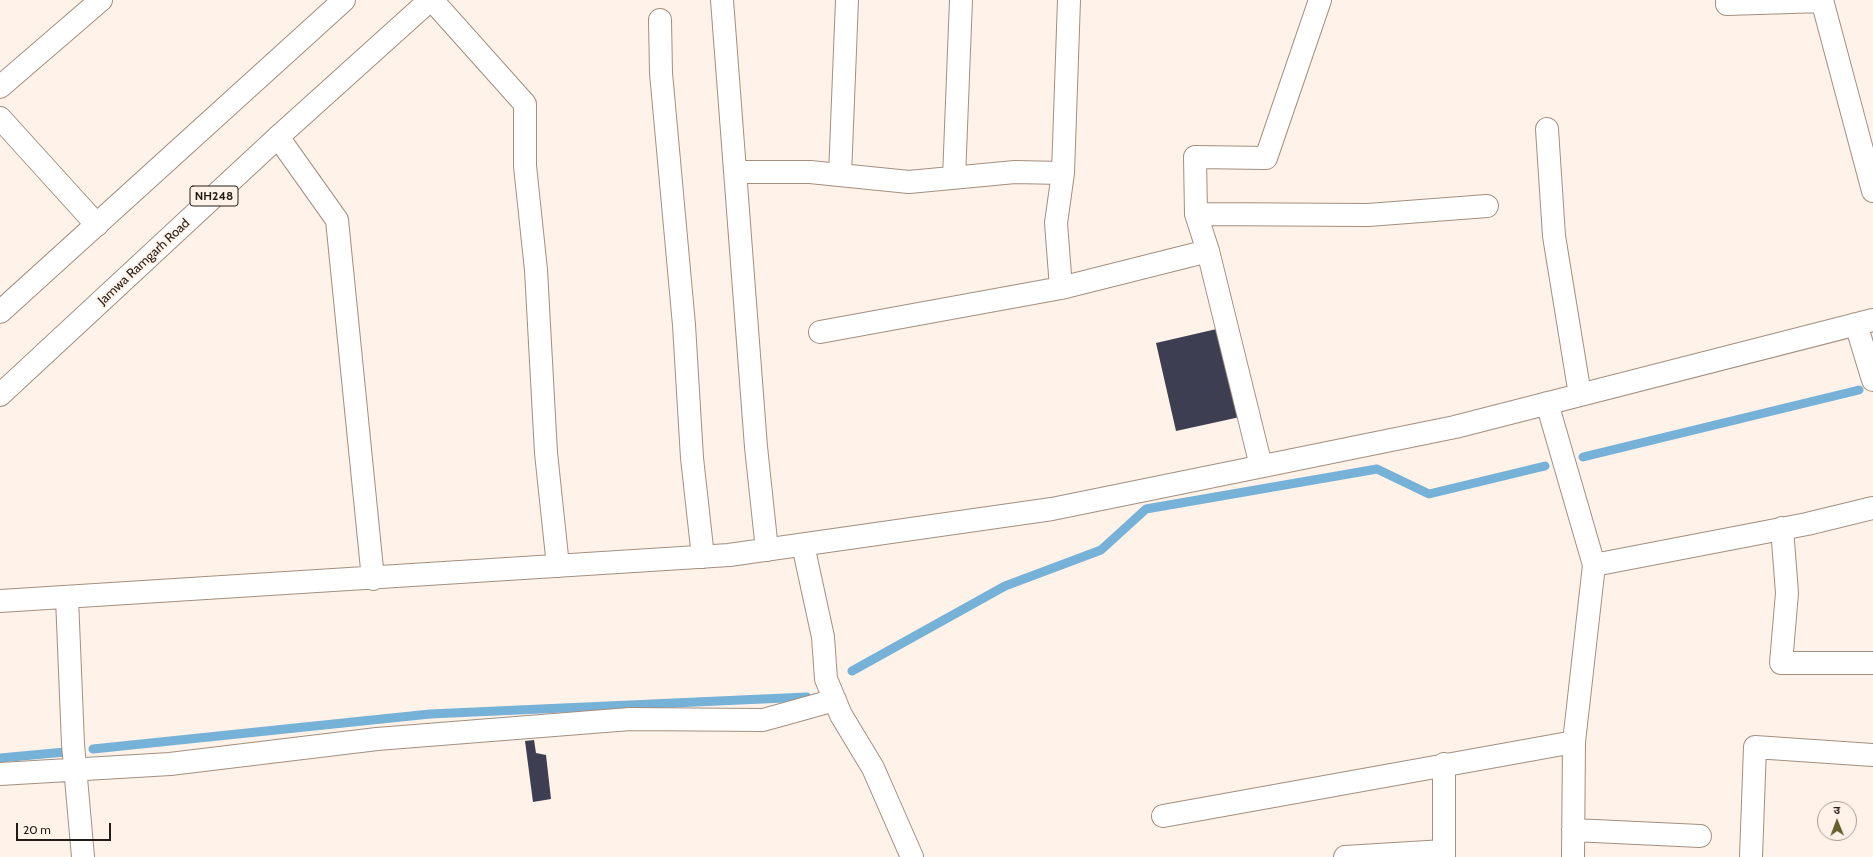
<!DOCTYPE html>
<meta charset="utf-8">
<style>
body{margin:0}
#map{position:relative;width:1873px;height:857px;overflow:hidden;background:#fff2e8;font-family:Cabin,"Noto Sans Devanagari",sans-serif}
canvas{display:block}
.north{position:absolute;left:1817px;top:801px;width:40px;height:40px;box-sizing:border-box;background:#fff2e8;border:1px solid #a79c94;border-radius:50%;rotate:359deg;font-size:11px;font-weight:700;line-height:16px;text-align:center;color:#231c16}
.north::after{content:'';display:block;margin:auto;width:14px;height:18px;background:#63602c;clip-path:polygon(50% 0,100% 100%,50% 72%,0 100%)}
.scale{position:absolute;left:16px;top:823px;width:95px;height:18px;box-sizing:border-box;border:2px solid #231c16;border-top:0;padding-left:5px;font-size:12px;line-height:14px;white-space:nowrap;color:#231c16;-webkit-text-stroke:3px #fff2e8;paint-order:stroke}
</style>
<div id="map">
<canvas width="1873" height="857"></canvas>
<div class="north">उ</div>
<div class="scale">20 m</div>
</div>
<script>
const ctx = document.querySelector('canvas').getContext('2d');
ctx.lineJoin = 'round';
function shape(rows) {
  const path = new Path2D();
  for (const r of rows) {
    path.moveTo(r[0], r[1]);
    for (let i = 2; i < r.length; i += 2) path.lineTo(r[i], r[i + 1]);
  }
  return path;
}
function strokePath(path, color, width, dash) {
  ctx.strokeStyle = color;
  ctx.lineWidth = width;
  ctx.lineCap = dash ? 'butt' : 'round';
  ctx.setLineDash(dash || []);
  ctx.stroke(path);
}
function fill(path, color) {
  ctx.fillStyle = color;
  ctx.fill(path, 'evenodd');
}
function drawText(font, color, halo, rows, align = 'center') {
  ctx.font = font + ' Cabin,sans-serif';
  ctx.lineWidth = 4;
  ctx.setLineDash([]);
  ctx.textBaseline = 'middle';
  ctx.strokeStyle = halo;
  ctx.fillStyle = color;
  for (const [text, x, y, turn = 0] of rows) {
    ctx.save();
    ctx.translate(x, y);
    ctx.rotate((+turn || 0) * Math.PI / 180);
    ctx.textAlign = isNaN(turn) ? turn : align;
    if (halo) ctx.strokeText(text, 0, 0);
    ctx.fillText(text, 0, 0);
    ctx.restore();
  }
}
strokePath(shape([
 [1583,457,1859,390],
 [852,671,1005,586,1101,550,1146,509,1377,469,1429,494,1545,466],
 [93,749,430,714,807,697],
 [0,758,65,752]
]), '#76b1d7', 9);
fill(shape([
 [1221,328,1240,417,1176,431,1156,343],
 [534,740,536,753,546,755,551,799,533,802,525,741]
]), '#3d3e51');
const minor = shape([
 [432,0,525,104,525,166,536,270,546,453,558,566],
 [722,0,756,447,767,550],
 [1727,0,1727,4,1822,1],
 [1822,0,1873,191],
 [660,20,661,73,684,325,692,458,703,557],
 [0,87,101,0],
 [0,118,97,225],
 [1547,129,1554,236,1580,395],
 [278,137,337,220,373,579],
 [736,172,810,172,909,182,1015,172,1063,173],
 [840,175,847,0],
 [954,178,961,0],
 [1196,214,1368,215,1487,206],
 [1061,288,1056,223,1063,173,1069,0],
 [1856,324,1873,380],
 [820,332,1061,288,1208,251],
 [1547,403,1594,565,1574,742,1573,857],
 [1261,466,1208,251,1196,214,1195,157,1266,158,1320,0],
 [1782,528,1787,593,1781,663,1873,663],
 [803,545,823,637,826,679,841,715,873,768,912,857],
 [1594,565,1807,524,1873,508],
 [67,598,73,744,83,857],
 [0,601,729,555,1052,509,1455,427,1873,320],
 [0,774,170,764,377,739,630,719,763,720,835,700],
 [1163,816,1574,742],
 [1573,830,1700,836],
 [1345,857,1444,851],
 [1444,857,1444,764],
 [1751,857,1755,747,1873,755]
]);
const highway = shape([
 [0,312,344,0],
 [0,395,278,137,430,0]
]);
strokePath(minor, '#a28f80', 24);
strokePath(highway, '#a28f80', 24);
strokePath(minor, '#fff', 22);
strokePath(highway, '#fff', 22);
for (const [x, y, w] of [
 [214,196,48]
]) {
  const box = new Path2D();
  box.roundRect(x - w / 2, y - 10, w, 20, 3);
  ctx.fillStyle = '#fff2e8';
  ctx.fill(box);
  strokePath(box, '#231c16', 1);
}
drawText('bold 12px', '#231c16', null, [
 ["NH248",214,196]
]);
drawText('13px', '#231c16', '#fff2e8', [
 ["Jamwa Ramgarh Road",144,262,-43]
]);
</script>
